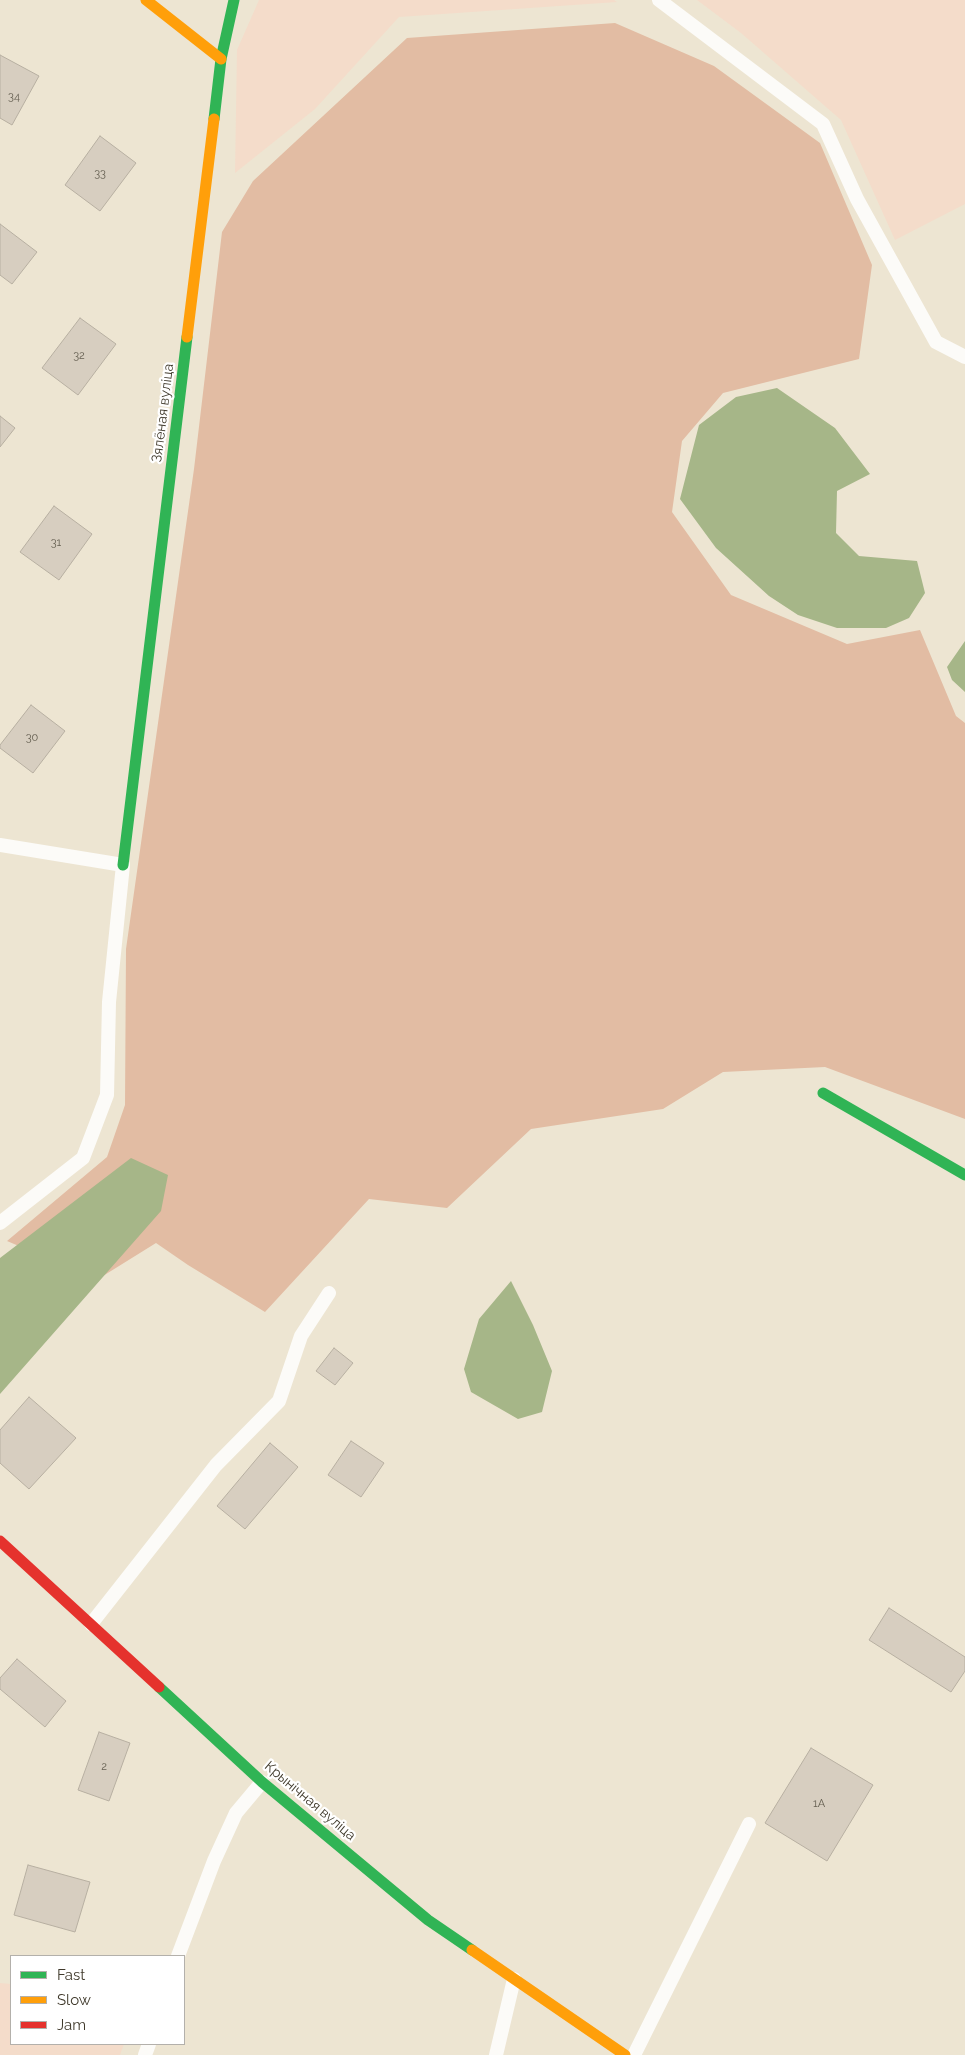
<!DOCTYPE html>
<meta charset="utf-8">
<style>
body{margin:0}
#map{position:relative;width:965px;height:2055px;overflow:hidden;background:#ede5d2;font-family:Raleway,sans-serif}
canvas{display:block}
.legend{position:absolute;left:10px;top:1955px;width:175px;height:90px;box-sizing:border-box;background:#fff;border:1px solid #b3b0ab;margin:0;padding:6px 9px;list-style:none;font-size:15px;color:#403a2c}
.legend li{display:flex;align-items:center;gap:10px;height:25px}
.legend b{width:25px;border:1px solid #b3b0ab}
</style>
<div id="map">
<canvas width="965" height="2055"></canvas>
<ul class="legend">
<li><b style="height:6px;background:#30b455"></b>Fast</li>
<li><b style="height:6px;background:#ff9f0a"></b>Slow</li>
<li><b style="height:6px;background:#e5322d"></b>Jam</li>
</ul>
</div>
<script>
const ctx = document.querySelector('canvas').getContext('2d');
ctx.lineJoin = 'round';
function fill(path, color) {
  ctx.fillStyle = color;
  ctx.fill(path, 'evenodd');
}
function shape(rows) {
  const path = new Path2D();
  for (const r of rows) {
    path.moveTo(r[0], r[1]);
    for (let i = 2; i < r.length; i += 2) path.lineTo(r[i], r[i + 1]);
  }
  return path;
}
function strokePath(path, color, width, dash) {
  ctx.strokeStyle = color;
  ctx.lineWidth = width;
  ctx.lineCap = dash ? 'butt' : 'round';
  ctx.setLineDash(dash || []);
  ctx.stroke(path);
}
function drawText(font, color, halo, rows, align = 'center') {
  ctx.font = font + ' Raleway,sans-serif';
  ctx.lineWidth = 4.5;
  ctx.setLineDash([]);
  ctx.textBaseline = 'middle';
  ctx.strokeStyle = halo;
  ctx.fillStyle = color;
  for (const [text, x, y, turn = 0] of rows) {
    ctx.save();
    ctx.translate(x, y);
    ctx.rotate((+turn || 0) * Math.PI / 180);
    ctx.textAlign = isNaN(turn) ? turn : align;
    if (halo) ctx.strokeText(text, 0, 0);
    ctx.fillText(text, 0, 0);
    ctx.restore();
  }
}
fill(shape([
 [259,0,614,0,617,2,399,17,315,109,235,173,237,50],
 [697,0,965,0,965,204,895,240,841,120,741,33],
 [0,1983,11,1984,11,2044,124,2044,120,2055,0,2055]
]), '#f4dcca');
fill(shape([
 [615,23,714,66,820,143,872,265,859,359,723,393,682,441,672,512,731,595,847,644,920,630,956,716,965,723,965,1119,825,1067,723,1072,663,1109,531,1129,447,1208,369,1199,265,1312,188,1265,156,1243,74,1294,33,1252,7,1241,107,1157,125,1105,126,949,194,469,222,232,253,181,407,38]
]), '#e2bca3');
fill(shape([
 [777,388,835,428,870,474,837,491,836,533,859,556,917,561,925,593,909,618,886,628,837,628,798,615,769,596,716,548,680,499,699,425,736,397],
 [965,641,965,692,952,680,947,667],
 [131,1158,168,1175,161,1211,0,1394,0,1258],
 [511,1281,533,1325,552,1371,542,1412,518,1419,471,1392,464,1369,479,1319]
]), '#a6b688');
const building = shape([
 [0,55,39,76,12,125,0,118,0,55],
 [100,136,136,163,100,211,65,185,100,136],
 [0,224,37,252,12,284,0,275,0,224],
 [80,318,116,344,78,395,42,368,80,318],
 [0,416,15,428,0,447,0,416],
 [54,506,92,534,59,580,20,552,54,506],
 [31,705,65,731,33,773,0,748,0,745,31,705],
 [334,1348,353,1363,335,1385,316,1371,334,1348],
 [29,1397,76,1438,29,1489,0,1463,0,1430,29,1397],
 [351,1441,384,1463,361,1497,328,1475,351,1441],
 [270,1443,298,1467,245,1529,217,1506,270,1443],
 [889,1608,965,1657,965,1671,951,1692,869,1640,889,1608],
 [17,1659,66,1701,45,1727,0,1689,0,1678,17,1659],
 [99,1732,130,1743,109,1801,78,1790,99,1732],
 [811,1748,873,1785,827,1861,765,1823,811,1748],
 [28,1865,90,1882,75,1932,14,1915,28,1865]
]);
fill(building, '#d7cec0');
strokePath(building, '#b7afa1', 1);
strokePath(shape([
 [659,0,823,124,857,199,936,342,965,357],
 [0,845,123,865,109,1002,107,1095,83,1158,0,1223],
 [91,1624,216,1465,279,1401,301,1336,329,1293],
 [178,1956,214,1861,236,1813,262,1782],
 [145,2055,149,2044],
 [496,2055,514,1979],
 [634,2055,749,1824]
]), '#fcfbf8', 14);
strokePath(shape([
 [214,119,221,59,234,0],
 [123,865,187,337],
 [823,1093,965,1175],
 [159,1687,262,1782,428,1920,472,1950]
]), '#30b455', 11);
strokePath(shape([
 [146,0,221,59],
 [187,337,214,119],
 [472,1950,625,2055]
]), '#ff9f0a', 11);
strokePath(shape([
 [0,1541,159,1687]
]), '#e5322d', 11);
drawText('11px', '#666052', null, [
 ["34",14,97],
 ["33",100,174],
 ["32",79,356],
 ["31",56,543],
 ["30",32,738],
 ["2",104,1767],
 ["1А",819,1804]
]);
drawText('14px', '#403a2c', '#fff', [
 ["Зялёная вуліца",163,413,-83],
 ["Крынічная вуліца",310,1801,40]
]);
</script>
